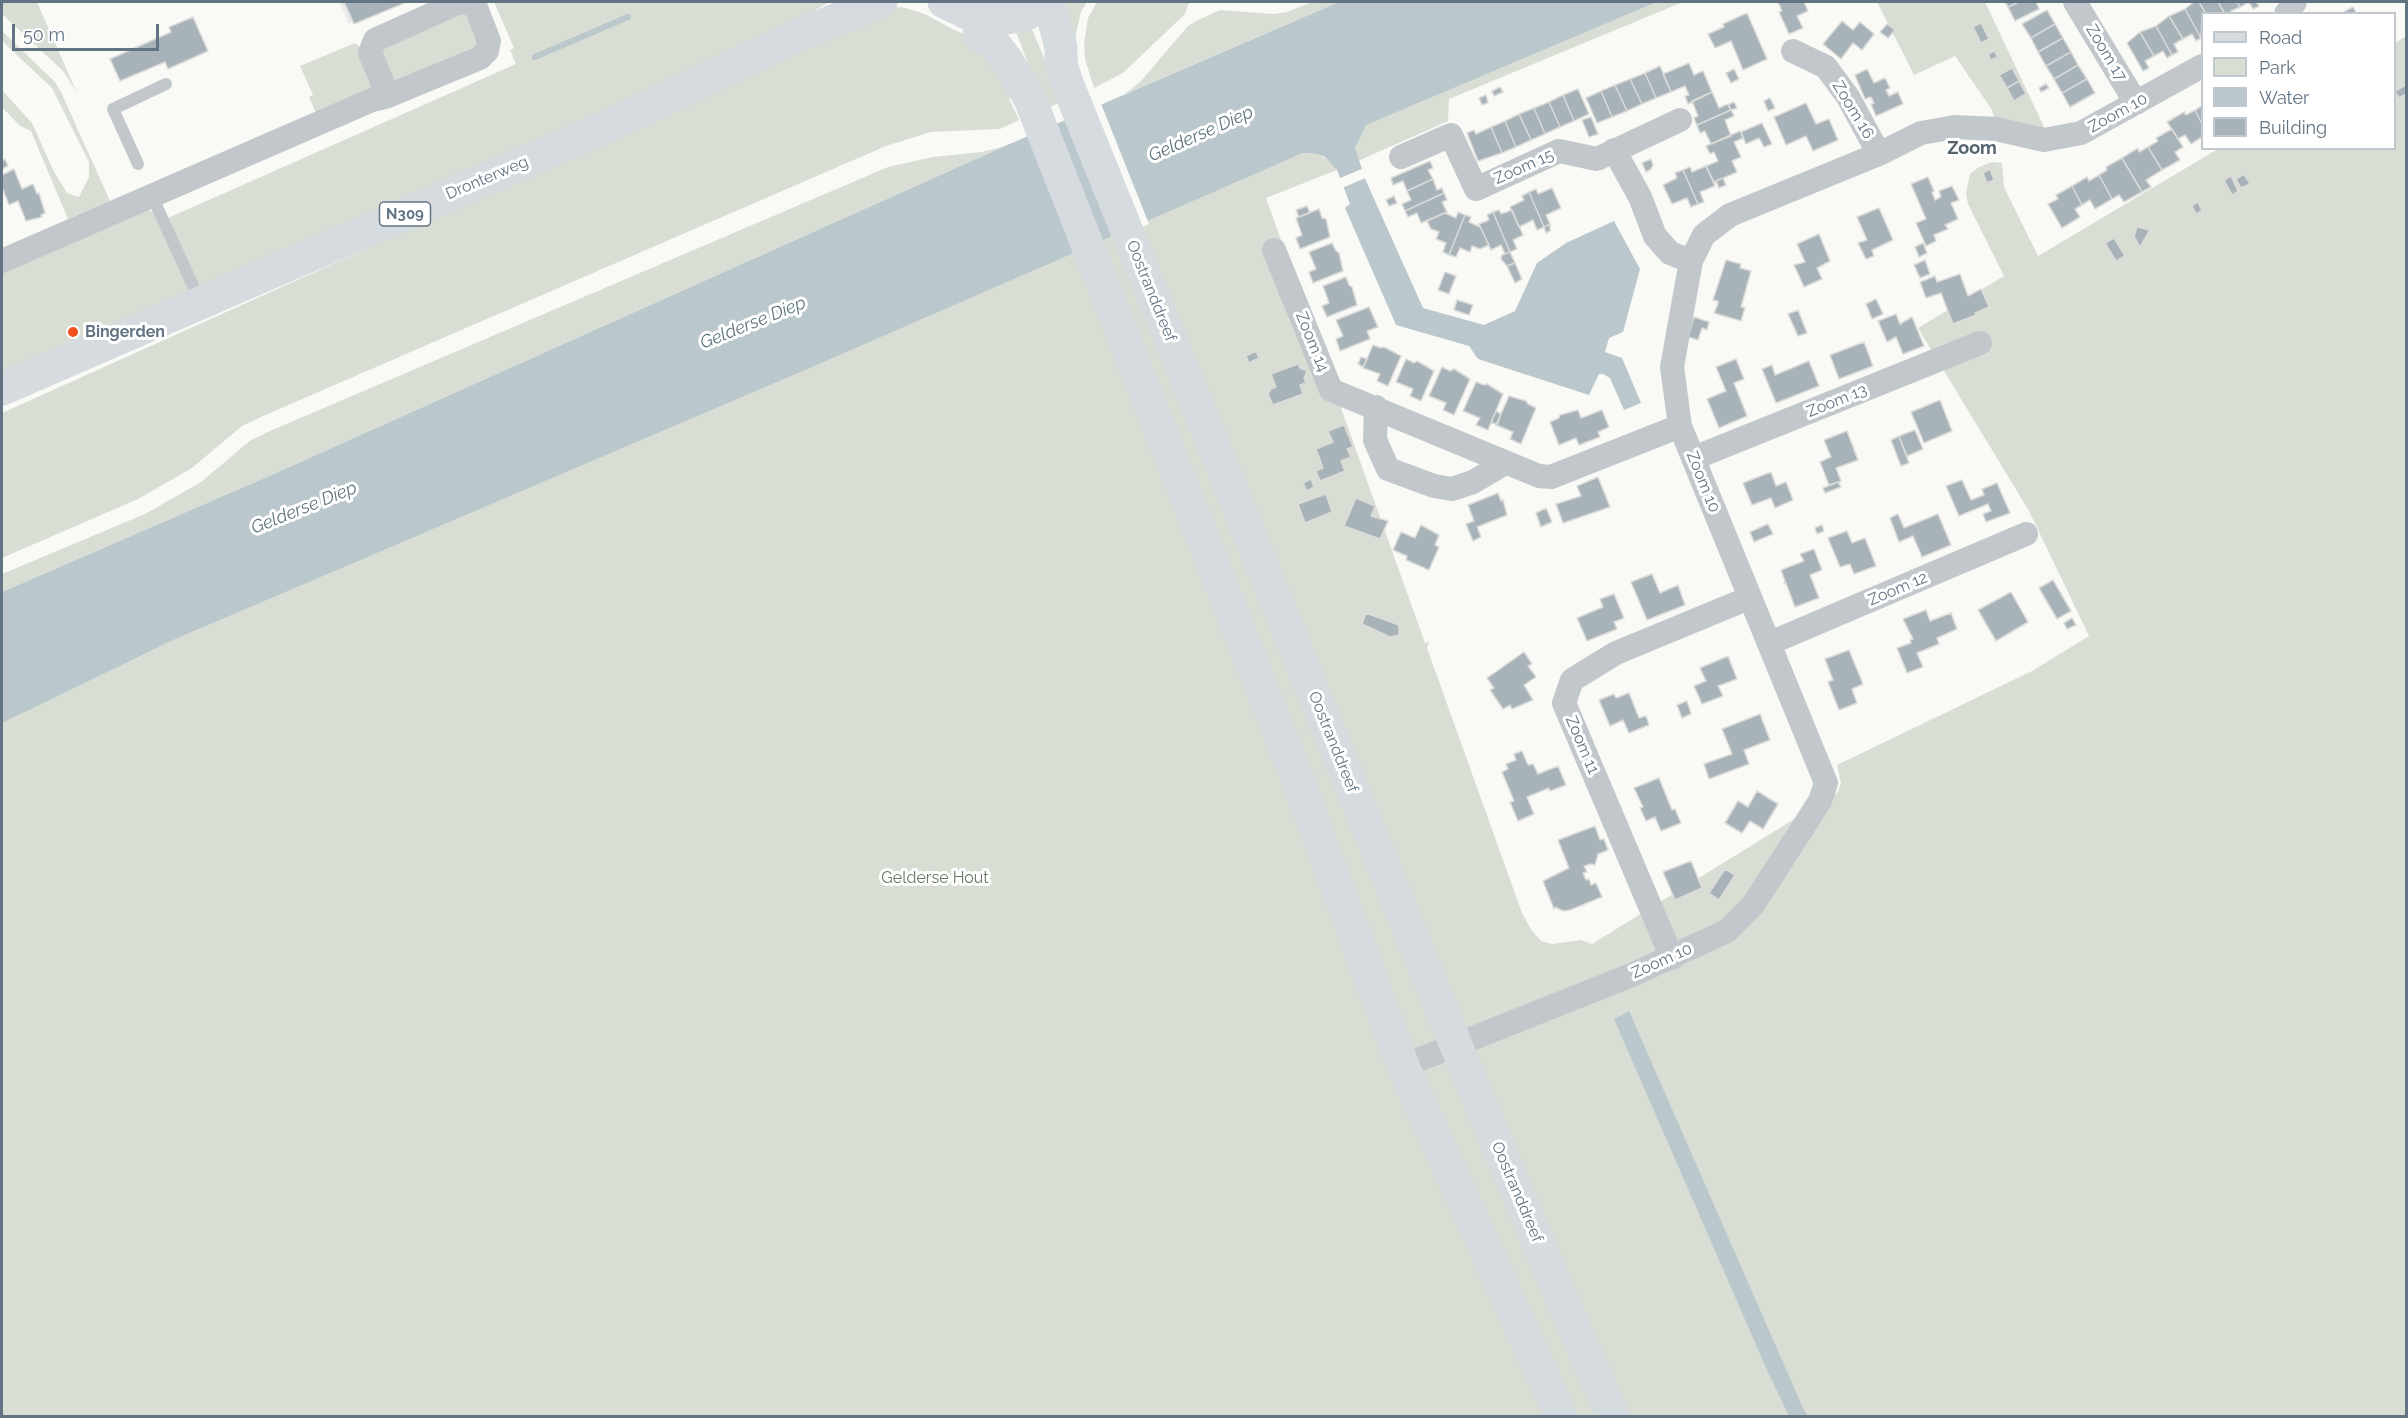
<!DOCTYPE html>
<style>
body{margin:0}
#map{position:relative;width:2408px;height:1418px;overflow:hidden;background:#f9f9f6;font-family:Raleway,sans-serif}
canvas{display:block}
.frame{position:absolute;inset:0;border:3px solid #627484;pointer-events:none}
.legend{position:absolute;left:2201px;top:12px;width:195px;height:138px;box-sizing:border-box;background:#fff;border:2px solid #c0c7ce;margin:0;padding:8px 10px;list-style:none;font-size:18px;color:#627484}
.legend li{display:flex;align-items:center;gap:12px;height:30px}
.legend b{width:30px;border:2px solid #c0c7ce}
.scale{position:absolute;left:12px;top:24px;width:147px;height:27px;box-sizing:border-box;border:3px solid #627484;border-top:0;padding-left:8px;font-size:18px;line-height:21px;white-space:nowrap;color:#627484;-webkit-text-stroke:4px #fff;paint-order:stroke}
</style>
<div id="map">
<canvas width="2408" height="1418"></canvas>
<div class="frame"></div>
<ul class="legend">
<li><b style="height:8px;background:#d6dbdf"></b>Road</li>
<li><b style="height:16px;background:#d9ded5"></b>Park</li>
<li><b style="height:16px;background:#bac7cc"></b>Water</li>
<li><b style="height:16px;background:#a8b2b9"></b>Building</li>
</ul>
<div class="scale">50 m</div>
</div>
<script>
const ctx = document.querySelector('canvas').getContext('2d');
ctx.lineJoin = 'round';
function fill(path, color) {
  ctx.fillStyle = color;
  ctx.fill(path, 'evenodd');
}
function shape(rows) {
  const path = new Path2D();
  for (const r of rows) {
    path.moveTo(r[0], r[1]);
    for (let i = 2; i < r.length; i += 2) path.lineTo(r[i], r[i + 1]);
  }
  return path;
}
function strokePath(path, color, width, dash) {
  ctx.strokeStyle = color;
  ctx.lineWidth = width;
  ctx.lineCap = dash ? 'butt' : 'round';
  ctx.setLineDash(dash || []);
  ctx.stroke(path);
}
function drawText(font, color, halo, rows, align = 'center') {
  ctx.font = font + ' Raleway,sans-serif';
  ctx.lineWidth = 6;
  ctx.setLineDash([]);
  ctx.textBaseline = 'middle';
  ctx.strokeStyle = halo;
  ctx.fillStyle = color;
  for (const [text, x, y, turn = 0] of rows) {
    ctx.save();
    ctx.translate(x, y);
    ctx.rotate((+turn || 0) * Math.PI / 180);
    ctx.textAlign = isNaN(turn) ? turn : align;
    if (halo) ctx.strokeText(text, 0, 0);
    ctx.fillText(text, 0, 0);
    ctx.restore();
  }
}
fill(shape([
 [339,2,407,2,354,24,353,22,349,24]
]), '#eaebea');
fill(shape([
 [2,2,37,2,77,93,64,72,2,14],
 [494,2,829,2,769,38,2,377,2,270,145,209,154,212,159,222,516,64,510,50,514,48],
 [1064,2,1087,2,1081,12,1075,39],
 [1097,2,1189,2,1185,14,1123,73,1094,88,1085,59,1084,43,1088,18],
 [1312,2,1339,2,1125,94,1141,81,1188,26,1196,21,1220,10,1274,14,1287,12],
 [1657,2,1683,2,1449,99,1448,121,1358,161,1355,148,1365,125],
 [1877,2,1985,2,2046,131,1996,124,1992,110,1955,56,1914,75],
 [902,7,925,14,952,29,971,37,1014,95,1009,99,1019,120,1000,129,931,132,886,146,263,416,242,426,192,468,138,499,2,558,2,413,708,95,890,8],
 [465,11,480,42,476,49,399,82,392,81,377,49],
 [1029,22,1053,79,1059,103,1048,108,1037,88,1014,26],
 [2,31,55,82,61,92,110,201,68,219,31,131,20,126,2,107,2,90,32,123,53,170,67,193,79,197,89,177,89,162,52,88,2,41],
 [2406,36,2406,1416,2,1416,2,705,1303,153,1317,154,1332,162,1337,170,1266,198,1425,643,1429,642,1427,648,1522,913,1532,931,1541,941,1552,944,1581,940,1592,944,1838,792,1841,783,1837,765,2032,671,2089,636,2029,511,1918,328,2004,276,1968,204,1966,193,1970,174,1979,167,1992,162,2002,163,2004,187,2038,256,2218,149,2394,148,2395,43],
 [355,43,360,47,376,88,320,115,315,111,309,97,313,95,300,66],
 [1005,146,267,477,2,592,2,574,145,514,201,482,251,440,270,431,888,167,933,157,982,152]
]), '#d9ded5');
fill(shape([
 [1339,2,1657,2,1366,125,1355,148,1366,181,1423,308,1484,325,1515,311,1537,263,1566,243,1614,221,1640,269,1623,332,1609,338,1605,352,1622,358,1641,403,1624,410,1610,378,1603,374,1599,374,1589,395,1478,359,1469,346,1396,325,1345,208,1350,204,1337,170,1325,157,1317,154,1303,153,805,370,173,640,2,723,2,592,267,477,1005,146],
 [1629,1011,1803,1408,1808,1416,1789,1416,1767,1370,1614,1019]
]), '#bac7cc');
fill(shape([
 [1100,101,1149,224,1114,239,1065,116],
 [1364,168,1368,177,1342,188,1338,179]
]), '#f9f9f6');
strokePath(shape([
 [535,57,628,17]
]), '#bac7cc', 6);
const building = shape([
 [344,2,407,2,354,24,344,2],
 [1778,2,1804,2,1808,11,1797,16,1803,28,1789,34,1779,12,1782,11,1778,2],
 [2005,2,2019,2,2008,7,2005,2],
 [2019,2,2036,2,2039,9,2015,21,2008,7,2019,2],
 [2194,2,2199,2,2206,14,2202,14,2201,38,2185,9,2194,2],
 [2199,2,2218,2,2225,14,2206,14,2199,2],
 [2218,2,2237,2,2240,7,2231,11,2233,14,2225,14,2218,2],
 [2237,2,2256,2,2259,6,2253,9,2249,2,2240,7,2237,2],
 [2353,7,2357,14,2342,14,2342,13,2353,7],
 [2185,9,2201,38,2196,41,2192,34,2183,39,2169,16,2185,9],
 [2047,10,2055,24,2031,38,2022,24,2047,10],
 [1747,13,1767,59,1743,70,1731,41,1715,48,1708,34,1724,27,1723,24,1747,13],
 [2169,16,2183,39,2174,44,2178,52,2172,55,2156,26,2169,16],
 [193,17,208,51,168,69,165,62,120,81,110,59,171,32,169,27,193,17],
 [1842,21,1853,30,1860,22,1874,34,1862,50,1853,43,1841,59,1823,44,1842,21],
 [1981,23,1989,39,1981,43,1973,27,1981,23],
 [1887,24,1895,30,1888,38,1880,32,1887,24],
 [2055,24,2063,38,2038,52,2031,38,2055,24],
 [2156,26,2172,55,2167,58,2163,51,2154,56,2140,32,2156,26],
 [2140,32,2154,56,2145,61,2149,68,2143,71,2127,43,2140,32],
 [2063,38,2071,52,2046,66,2038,52,2063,38],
 [1994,51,1998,57,1991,60,1988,54,1994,51],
 [2071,52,2078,65,2054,79,2046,66,2071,52],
 [1689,63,1694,75,1703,71,1712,92,1688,104,1685,96,1689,95,1685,86,1671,92,1663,74,1689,63],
 [2078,65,2087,79,2062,93,2054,79,2078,65],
 [1660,66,1671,92,1656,98,1645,73,1660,66],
 [2012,68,2019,81,2007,88,1999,75,2012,68],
 [1734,69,1739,79,1731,83,1726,73,1734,69],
 [1867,69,1874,83,1885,78,1890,88,1886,90,1889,96,1898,92,1903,104,1876,116,1871,104,1874,103,1871,97,1865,99,1855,75,1867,69],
 [1645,73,1656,98,1642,104,1630,79,1645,73],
 [1630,79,1642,104,1627,111,1615,85,1630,79],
 [2087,79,2095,93,2070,107,2062,93,2087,79],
 [2019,81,2026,94,2014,101,2007,88,2019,81],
 [2046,84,2049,88,2041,92,2039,88,2046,84],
 [1615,85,1627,111,1612,117,1601,91,1615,85],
 [2406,85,2406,94,2399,98,2395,91,2406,85],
 [1500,87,1503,92,1494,96,1492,91,1500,87],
 [1578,89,1589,114,1574,121,1563,95,1578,89],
 [1601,91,1612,117,1597,123,1586,98,1601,91],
 [1712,92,1719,108,1728,104,1731,110,1697,125,1694,118,1698,116,1692,101,1712,92],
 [1486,95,1488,103,1482,105,1479,98,1486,95],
 [1563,95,1574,121,1560,127,1549,102,1563,95],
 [1770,98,1775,108,1768,111,1764,101,1770,98],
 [1549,102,1560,127,1545,134,1534,108,1549,102],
 [1734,102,1737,108,1731,110,1728,105,1734,102],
 [1806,103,1816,124,1829,119,1838,140,1813,151,1806,136,1786,145,1774,117,1806,103],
 [2202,106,2202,124,2195,110,2202,106],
 [1534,108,1545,134,1531,140,1519,114,1534,108],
 [1731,110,1734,116,1725,120,1731,136,1711,144,1705,131,1700,133,1697,125,1731,110],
 [2195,110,2202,124,2202,137,2191,144,2185,135,2178,139,2167,122,2184,112,2186,115,2195,110],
 [1519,114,1531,140,1516,147,1505,121,1519,114],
 [1591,117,1598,134,1589,137,1582,120,1591,117],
 [1505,121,1516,147,1502,153,1491,127,1505,121],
 [1762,123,1772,144,1764,147,1759,138,1746,144,1741,132,1762,123],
 [1491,127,1502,153,1478,161,1467,133,1474,130,1476,134,1491,127],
 [2172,129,2183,147,2175,152,2180,160,2162,170,2148,147,2158,141,2156,138,2172,129],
 [1740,131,1743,138,1734,142,1741,157,1732,161,1737,172,1714,182,1706,166,1718,161,1714,152,1710,154,1706,146,1740,131],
 [2148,147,2162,170,2146,180,2151,187,2142,192,2122,158,2138,148,2139,152,2148,147],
 [2122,158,2142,192,2124,202,2119,195,2112,199,2099,175,2107,170,2106,167,2122,158],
 [5,159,8,166,2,169,2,161,5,159],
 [1651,159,1653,165,1651,169,1646,172,1642,163,1651,159],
 [1430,161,1433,168,1428,170,1433,179,1407,191,1403,181,1393,185,1391,178,1430,161],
 [1706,166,1715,186,1700,192,1704,202,1698,204,1683,170,1690,167,1692,172,1706,166],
 [14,169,22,189,33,184,37,194,39,193,45,213,41,215,42,217,26,221,18,201,9,205,2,187,2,175,14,169],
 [1990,169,1994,180,1987,183,1983,173,1990,169],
 [1683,170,1698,204,1691,207,1687,198,1672,204,1663,185,1677,178,1675,173,1683,170],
 [2244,174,2250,184,2241,188,2236,179,2244,174],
 [2099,175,2112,199,2095,209,2090,200,2082,205,2072,186,2087,177,2089,181,2099,175],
 [2231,176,2238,191,2232,195,2224,180,2231,176],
 [1928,177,1934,191,1932,192,1935,200,1941,197,1939,191,1952,186,1959,200,1951,203,1958,219,1945,225,1948,229,1934,235,1936,241,1926,246,1916,223,1926,219,1911,184,1928,177],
 [1723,178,1726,185,1719,188,1717,183,1714,182,1723,178],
 [1433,179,1437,190,1442,188,1444,193,1405,211,1402,204,1411,200,1407,191,1433,179],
 [2072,186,2082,205,2075,209,2080,217,2062,228,2048,204,2058,199,2056,195,2072,186],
 [1552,188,1561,208,1546,215,1550,224,1544,227,1529,192,1536,189,1538,194,1552,188],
 [1529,192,1544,227,1537,230,1533,220,1519,227,1510,207,1524,200,1522,196,1529,192],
 [1444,193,1447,200,1442,202,1447,212,1421,223,1417,213,1408,217,1405,211,1444,193],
 [1394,196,1397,203,1389,206,1386,200,1394,196],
 [2198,202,2202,211,2196,214,2192,206,2198,202],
 [1307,206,1310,213,1299,217,1296,210,1307,206],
 [1879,208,1893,240,1872,250,1874,256,1866,259,1858,243,1867,240,1857,217,1879,208],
 [1319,209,1322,218,1326,219,1330,237,1300,249,1296,238,1302,235,1296,218,1319,209],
 [1499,210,1501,214,1512,210,1523,235,1513,240,1517,249,1510,252,1493,212,1499,210],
 [1458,212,1465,215,1449,255,1443,252,1446,243,1436,239,1439,232,1431,229,1427,221,1445,213,1456,218,1458,212],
 [1493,212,1510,252,1505,254,1501,245,1491,250,1479,224,1489,220,1487,215,1493,212],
 [1465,215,1471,217,1469,222,1480,227,1489,245,1480,249,1472,246,1470,252,1460,248,1456,257,1449,255,1465,215],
 [1550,224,1550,231,1546,233,1544,227,1550,224],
 [2137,227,2150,230,2140,247,2134,236,2137,227],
 [1819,234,1830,261,1817,268,1822,279,1804,287,1794,265,1805,262,1797,244,1819,234],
 [2114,238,2125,256,2116,261,2105,243,2114,238],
 [1332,243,1336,251,1339,253,1343,271,1313,283,1309,272,1316,269,1309,252,1332,243],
 [1923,243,1927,253,1919,257,1915,247,1923,243],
 [1510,252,1515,263,1507,266,1501,259,1502,255,1510,252],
 [1726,260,1741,264,1740,268,1751,271,1741,307,1745,308,1741,321,1714,313,1718,304,1718,301,1713,300,1726,260],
 [1925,260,1930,274,1920,278,1914,265,1925,260],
 [1515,263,1522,279,1515,283,1507,266,1515,263],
 [1445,272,1456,276,1449,294,1438,290,1445,272],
 [1960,274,1968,296,1981,289,1989,307,1975,313,1976,315,1953,324,1941,293,1926,298,1920,282,1935,276,1937,282,1960,274],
 [1346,277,1349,285,1352,287,1357,305,1327,317,1322,306,1329,303,1323,286,1346,277],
 [1876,299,1883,314,1872,319,1866,304,1876,299],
 [1457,300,1473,305,1469,315,1454,310,1457,300],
 [1369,307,1378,327,1367,331,1370,339,1340,351,1336,339,1343,336,1336,320,1369,307],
 [1798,310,1807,333,1798,336,1788,314,1798,310],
 [1896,314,1900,324,1912,317,1924,346,1903,354,1896,337,1887,342,1878,321,1896,314],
 [1694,317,1709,322,1707,330,1702,328,1698,340,1688,337,1694,317],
 [1864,342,1873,366,1839,379,1830,355,1864,342],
 [1373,345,1381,348,1384,347,1401,356,1388,386,1377,381,1380,374,1363,368,1373,345],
 [1256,351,1259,358,1249,363,1246,356,1256,351],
 [1361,357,1367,359,1363,367,1358,364,1361,357],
 [1406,359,1414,363,1417,361,1434,371,1421,401,1410,396,1413,389,1396,382,1406,359],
 [1736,359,1744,379,1734,383,1747,416,1719,428,1707,399,1726,391,1716,367,1736,359],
 [1809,361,1819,386,1776,403,1762,369,1772,365,1775,375,1809,361],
 [1298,364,1300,368,1307,371,1304,378,1306,383,1300,385,1303,394,1273,405,1268,394,1271,389,1276,387,1271,374,1298,364],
 [1442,367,1450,371,1454,369,1470,379,1454,415,1443,410,1446,403,1429,396,1442,367],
 [1476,382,1484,385,1487,384,1503,394,1488,430,1476,425,1480,418,1463,411,1476,382],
 [1509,396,1526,401,1528,404,1536,408,1521,444,1510,439,1513,432,1496,425,1509,396],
 [1940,400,1952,431,1924,443,1911,412,1940,400],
 [1578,410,1581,418,1602,410,1609,427,1598,432,1600,437,1579,445,1576,438,1559,445,1550,422,1559,418,1560,415,1578,410],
 [1496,411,1501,414,1497,425,1491,422,1496,411],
 [1344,425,1353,447,1347,449,1351,457,1341,461,1345,471,1320,481,1316,471,1323,468,1316,449,1333,442,1328,431,1344,425],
 [1915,430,1923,449,1907,456,1899,436,1915,430],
 [1847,431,1858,460,1836,468,1841,481,1829,485,1820,462,1831,457,1824,440,1847,431],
 [1899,436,1909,463,1901,466,1891,440,1899,436],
 [1771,472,1776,486,1786,482,1793,500,1775,508,1771,498,1752,505,1743,483,1771,472],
 [1598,477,1610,507,1563,523,1556,504,1581,496,1577,486,1598,477],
 [1311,479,1314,487,1307,491,1303,483,1311,479],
 [1962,480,1971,500,1984,495,1982,489,1997,483,2010,513,1986,522,1983,514,1991,511,1988,504,1959,516,1946,486,1962,480],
 [1838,482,1841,487,1825,493,1823,488,1838,482],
 [1498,493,1501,501,1503,500,1507,515,1477,527,1481,537,1473,541,1466,524,1474,521,1468,505,1498,493],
 [1326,494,1332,512,1305,523,1298,504,1326,494],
 [1356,498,1375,506,1371,516,1388,521,1380,539,1344,526,1356,498],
 [1546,508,1552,522,1541,527,1536,513,1546,508],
 [1898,514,1904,528,1938,514,1951,545,1922,557,1913,536,1899,542,1890,518,1898,514],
 [1768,524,1773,534,1754,542,1750,532,1768,524],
 [1421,525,1439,535,1435,545,1439,547,1429,570,1406,560,1407,556,1393,550,1401,532,1415,538,1421,525],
 [1822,525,1824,531,1817,534,1815,528,1822,525],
 [1847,531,1852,543,1865,538,1876,566,1854,574,1850,564,1840,567,1828,538,1847,531],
 [1814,549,1822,570,1810,575,1819,598,1795,607,1786,583,1784,584,1785,581,1781,570,1804,561,1800,554,1814,549],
 [1652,574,1660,593,1678,585,1685,605,1647,620,1631,582,1652,574],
 [2053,580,2071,611,2057,619,2039,588,2053,580],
 [2011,592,2028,622,1996,641,1978,610,2011,592],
 [1614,594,1624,618,1614,622,1617,629,1587,641,1577,618,1603,607,1600,599,1614,594],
 [1926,610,1930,621,1951,613,1957,629,1937,638,1939,644,1917,653,1923,667,1907,673,1897,648,1911,643,1910,640,1913,639,1903,619,1926,610],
 [1366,613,1399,625,1399,635,1390,637,1362,624,1366,613],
 [2072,618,2076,625,2067,629,2064,623,2072,618],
 [1849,650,1863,684,1852,689,1857,703,1839,710,1828,682,1833,680,1825,659,1849,650],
 [1524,652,1532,664,1528,666,1536,677,1524,685,1533,700,1512,709,1510,705,1503,709,1490,690,1494,688,1487,678,1524,652],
 [1728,656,1737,679,1718,686,1723,696,1702,704,1694,686,1706,681,1700,668,1728,656],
 [1629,693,1639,718,1646,716,1649,725,1629,733,1623,720,1610,726,1599,700,1614,694,1616,698,1629,693],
 [1687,701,1691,714,1682,718,1677,705,1687,701],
 [1760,714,1770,740,1744,750,1749,764,1709,779,1704,764,1732,754,1722,729,1760,714],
 [1522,751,1528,765,1533,764,1538,774,1558,766,1566,785,1550,791,1549,788,1527,797,1534,814,1518,821,1510,802,1514,801,1502,772,1508,769,1506,764,1516,760,1514,754,1522,751],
 [1659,778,1672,810,1675,809,1681,823,1661,831,1655,817,1646,821,1640,808,1643,807,1634,788,1659,778],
 [1757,791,1778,804,1763,829,1750,821,1742,833,1725,823,1738,801,1748,807,1757,791],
 [1595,826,1600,840,1604,839,1608,850,1598,854,1595,865,1591,864,1584,866,1587,872,1583,873,1586,880,1589,879,1591,885,1596,883,1602,897,1570,910,1563,911,1555,907,1554,909,1543,881,1569,868,1558,840,1595,826],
 [1691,861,1702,888,1675,900,1663,872,1691,861],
 [1725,869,1735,875,1719,900,1709,893,1725,869]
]);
fill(building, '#a8b2b9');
strokePath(building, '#dbdbd9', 1.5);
strokePath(shape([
 [138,164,113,109,166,84],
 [152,196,200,301]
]), '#c2c7cb', 12);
strokePath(shape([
 [2075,2,2136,103],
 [2286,14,2295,2],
 [1793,51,1826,67,1848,97,1879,154],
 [1614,150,1640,197,1655,236,1670,253,1691,261],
 [1401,157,1451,135,1476,189,1559,151,1597,159,1680,120],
 [1274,250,1331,390,1539,476,1551,477,1680,426],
 [2,261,372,100,388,96,480,58,487,51,489,41,475,5,462,2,455,4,375,40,370,53,388,96],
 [1376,407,1375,440,1388,469,1434,486,1452,489,1473,482,1505,463],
 [1694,458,1980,343],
 [1770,643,2026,534],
 [1672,958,1564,703,1572,680,1616,653,1749,598],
 [1403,1066,1634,974,1727,931,1753,905,1820,801,1826,783,1680,426,1672,367,1691,261,1704,235,1730,215,1879,154,1921,133,1955,127,1996,129,2044,140,2081,133,2202,66]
]), '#c2c7cb', 24);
strokePath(shape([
 [1049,2,1061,47,1061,64,1067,83,1456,1045,1561,1297,1613,1416],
 [979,34,995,45,1006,59,1030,99,1296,775,1403,1066,1561,1416]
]), '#d6dbdf', 33);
strokePath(shape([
 [944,2,971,15,995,19,1022,16,1049,2],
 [2,389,608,126,805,32,881,2]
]), '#d6dbdf', 33);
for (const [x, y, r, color] of [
 [73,332,6,"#f1511f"]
]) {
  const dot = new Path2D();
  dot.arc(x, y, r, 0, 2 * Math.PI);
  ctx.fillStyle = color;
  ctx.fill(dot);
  strokePath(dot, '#fff', 2);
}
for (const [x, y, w] of [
 [405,214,51]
]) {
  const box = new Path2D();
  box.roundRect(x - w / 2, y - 12, w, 24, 4.5);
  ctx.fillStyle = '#fff';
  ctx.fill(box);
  strokePath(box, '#627484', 1.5);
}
drawText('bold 15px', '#627484', null, [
 ["N309",405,214]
]);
drawText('16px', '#627484', '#fff', [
 ["Zoom 17",2106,53,59],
 ["Zoom 16",1853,110,59],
 ["Zoom 10",2118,113,-29],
 ["Zoom 15",1524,167,-24],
 ["Dronterweg",487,178,-23],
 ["Oostranddreef",1151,291,68],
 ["Zoom 14",1312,342,68],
 ["Zoom 13",1837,401,-22],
 ["Zoom 10",1703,482,68],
 ["Zoom 12",1898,589,-23],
 ["Oostranddreef",1333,742,68],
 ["Zoom 11",1582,745,67],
 ["Zoom 10",1662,961,-24],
 ["Oostranddreef",1517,1192,67]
]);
drawText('bold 16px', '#627484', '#fff', [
 ["Bingerden",85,332]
], 'left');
drawText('16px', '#667a61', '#fff', [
 ["Gelderse Hout",935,878]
]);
drawText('italic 18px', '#5d747e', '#fff', [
 ["Gelderse Diep",1201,134,-24],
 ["Gelderse Diep",753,323,-22],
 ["Gelderse Diep",304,508,-22]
]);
drawText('bold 18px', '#54636e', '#fff', [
 ["Zoom",1972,149]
]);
</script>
